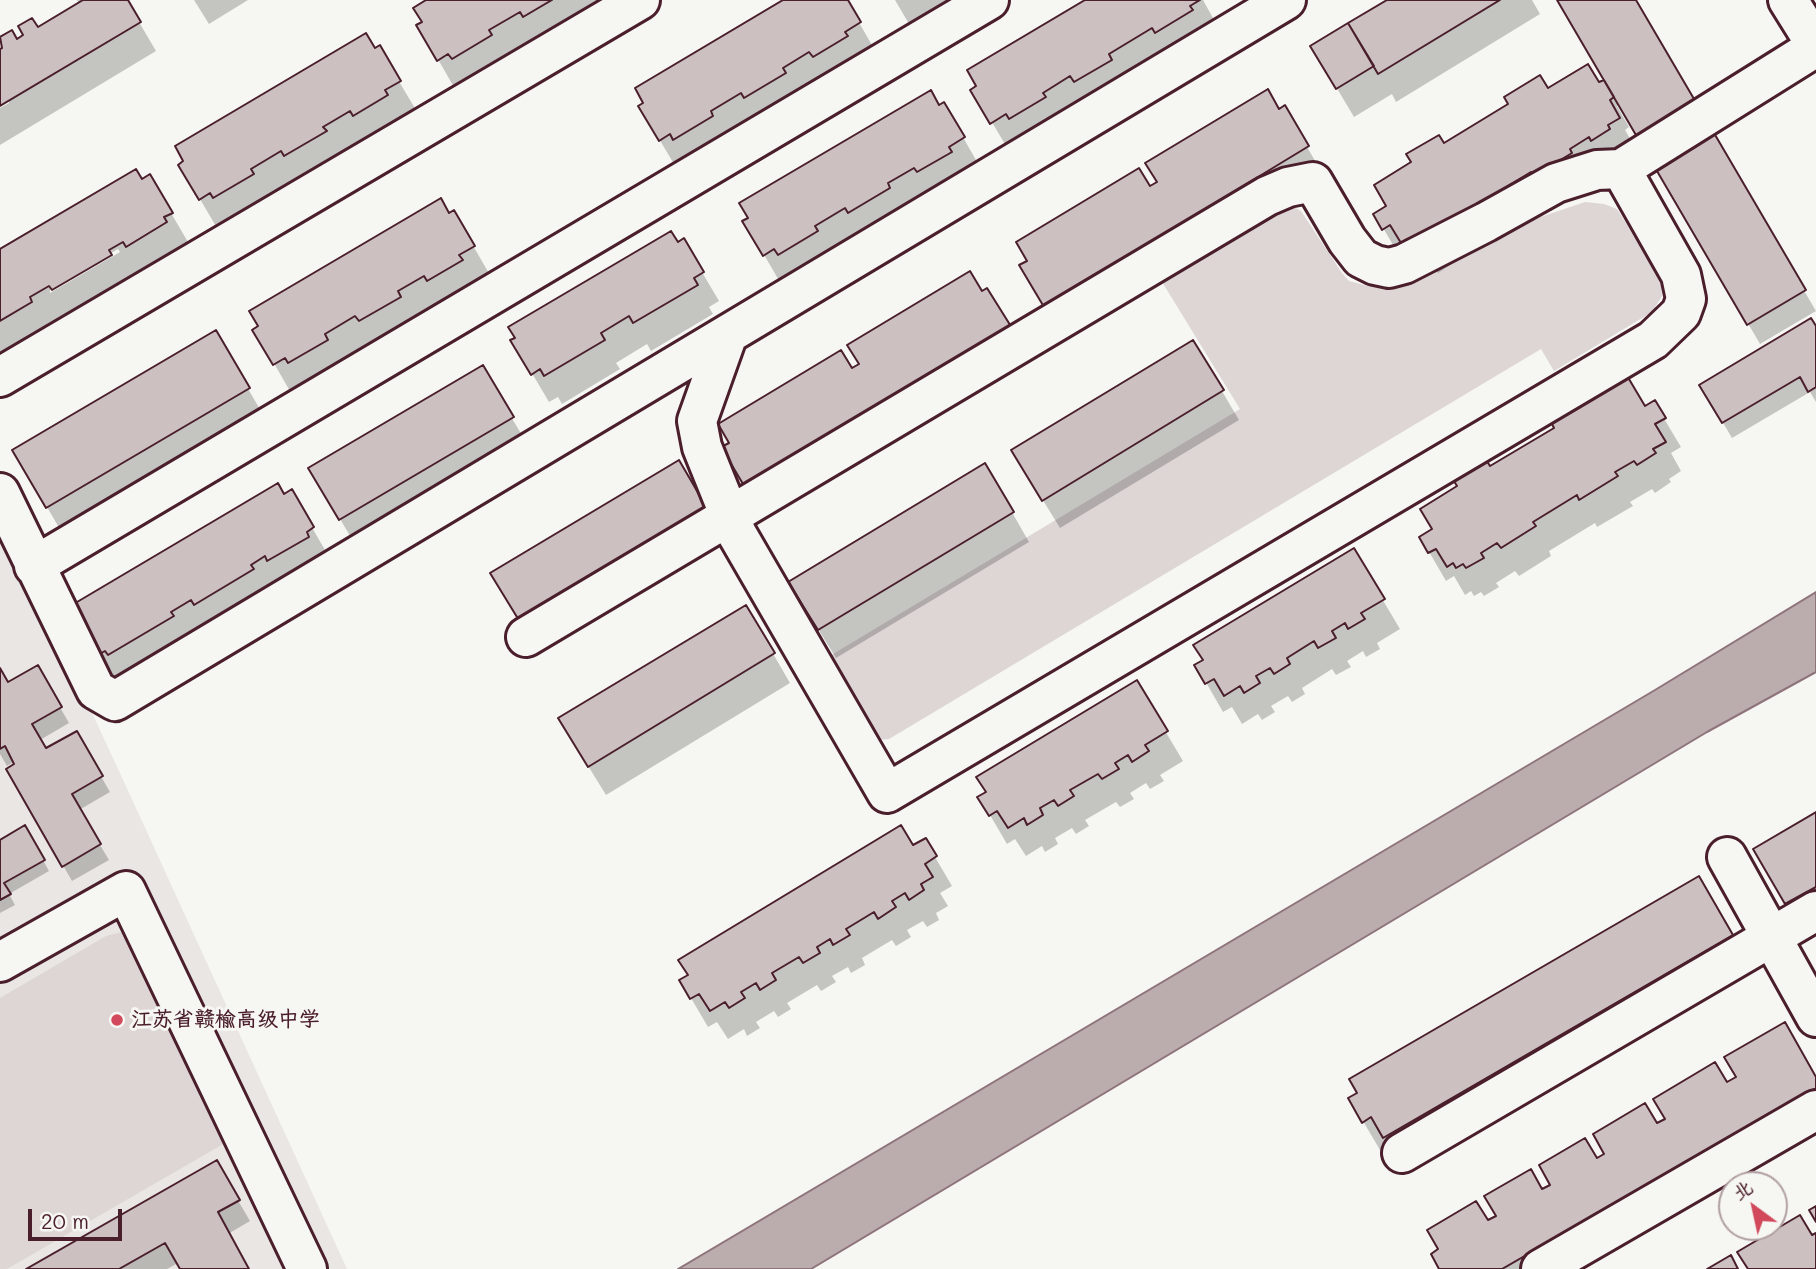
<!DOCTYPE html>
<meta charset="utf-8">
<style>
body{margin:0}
#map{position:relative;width:1816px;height:1269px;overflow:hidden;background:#f6f6f2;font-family:Mali,"LXGW WenKai TC",sans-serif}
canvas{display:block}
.north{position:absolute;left:1718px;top:1171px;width:70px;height:70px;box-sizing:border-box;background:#f6f6f2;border:2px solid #b1a0a2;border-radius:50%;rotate:327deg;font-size:19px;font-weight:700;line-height:28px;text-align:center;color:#4a1f2b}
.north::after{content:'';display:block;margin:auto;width:24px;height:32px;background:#d1495b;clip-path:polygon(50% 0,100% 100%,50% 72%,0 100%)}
.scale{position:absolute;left:28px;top:1209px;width:94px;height:32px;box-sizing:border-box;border:4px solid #4a1f2b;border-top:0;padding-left:9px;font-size:21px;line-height:24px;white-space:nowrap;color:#4a1f2b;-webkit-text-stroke:5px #f6f6f2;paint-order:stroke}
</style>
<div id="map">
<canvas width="1816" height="1269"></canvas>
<div class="north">北</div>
<div class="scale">20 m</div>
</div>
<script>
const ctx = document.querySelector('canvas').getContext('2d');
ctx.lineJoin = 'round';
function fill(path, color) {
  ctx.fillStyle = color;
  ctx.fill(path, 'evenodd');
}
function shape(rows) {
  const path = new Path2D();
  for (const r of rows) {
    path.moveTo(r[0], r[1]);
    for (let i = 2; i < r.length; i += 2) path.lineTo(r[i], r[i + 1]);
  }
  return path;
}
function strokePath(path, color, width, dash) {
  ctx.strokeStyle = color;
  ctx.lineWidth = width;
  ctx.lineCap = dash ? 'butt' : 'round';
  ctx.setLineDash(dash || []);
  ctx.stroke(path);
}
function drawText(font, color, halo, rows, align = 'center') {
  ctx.font = font + ' Mali,"LXGW WenKai TC",sans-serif';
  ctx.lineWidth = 6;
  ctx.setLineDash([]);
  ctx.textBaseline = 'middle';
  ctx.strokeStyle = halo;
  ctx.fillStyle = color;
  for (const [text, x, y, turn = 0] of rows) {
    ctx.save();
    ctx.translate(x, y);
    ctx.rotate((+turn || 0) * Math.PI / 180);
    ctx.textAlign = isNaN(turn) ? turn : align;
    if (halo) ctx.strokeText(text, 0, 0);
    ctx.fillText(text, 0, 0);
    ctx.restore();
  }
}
fill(shape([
 [0,516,119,771,347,1269,0,1269]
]), '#e9e6e3');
fill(shape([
 [1585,202,1604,204,1617,209,1655,270,1661,285,1662,296,1652,312,1554,371,1541,349,889,739,878,740,828,657,1240,409,1159,277,1268,212,1292,206,1301,211,1342,273,1349,281,1368,286,1392,286,1514,226],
 [122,932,138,944,224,1129,225,1143,7,1269,0,1269,0,998,106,936]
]), '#ddd6d5');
const water = shape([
 [1816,592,1816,672,1707,732,811,1269,678,1269,1655,690,1816,592]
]);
fill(water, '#bbadae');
strokePath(water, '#8e747a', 2);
fill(shape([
 [77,0,126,0,156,51,0,145,0,108,9,103,9,99,0,104,0,51,4,49,0,39,11,32,16,42,80,4],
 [194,0,248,0,209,24],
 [429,0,605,0,455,89,419,26,424,23],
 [787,0,846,0,876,52,677,169,640,107],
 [895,0,962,0,912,29],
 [1089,0,1203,0,1218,27,1009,151,973,90],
 [1390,0,1532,0,1540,14,1396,102,1392,94,1354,117,1329,75],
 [1559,0,1634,0,1816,311,1760,344,1620,104,1617,106,1629,127,1625,130,1635,147,1506,232,1473,252,1470,247,1451,259,1453,263,1438,273,1435,268,1400,257,1375,214,1389,206,1443,145,1547,90,1598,84,1606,80],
 [379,48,416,110,217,228,180,165],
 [944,104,980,167,781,284,745,222],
 [1284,108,1324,176,1062,335,1150,189],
 [171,213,188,242,180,247,183,252,144,275,141,270,124,280,127,285,70,318,67,314,45,327,47,331,0,359,0,251],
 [118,249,120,252,50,293,50,289],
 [454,213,490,275,291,393,255,330],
 [683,240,719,301,709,307,713,314,651,351,647,344,616,363,620,369,562,404,558,397,549,402,513,341],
 [1816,330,1816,402,1810,392,1732,438,1701,385],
 [215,332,265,418,64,536,14,451],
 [1193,342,1239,420,1060,528,1030,479],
 [482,368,529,447,357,548,311,469],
 [1654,402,1681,447,1671,453,1681,471,1669,479,1671,482,1655,493,1652,489,1630,502,1633,506,1597,527,1595,523,1549,551,1551,556,1519,576,1515,571,1496,583,1499,587,1484,596,1481,592,1474,596,1471,591,1465,595,1454,576,1446,581,1421,538,1434,530,1489,469],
 [985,465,1029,542,836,658,807,611],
 [291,491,329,557,109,687,70,621],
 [1353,550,1400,629,1377,643,1380,649,1366,657,1363,651,1347,661,1351,667,1336,675,1332,669,1302,688,1305,694,1292,702,1288,696,1271,706,1275,712,1262,720,1258,714,1242,724,1232,707,1223,712,1196,665],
 [746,607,790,683,606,795,577,748],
 [37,667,69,723,40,740,46,750,76,733,110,792,79,810,109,860,72,881,8,769,17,764,15,761,7,766,0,754,0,670,8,684],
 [1136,682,1183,761,1160,775,1164,781,1150,789,1146,783,1130,793,1134,799,1120,807,1116,802,1085,820,1089,826,1076,834,1072,828,1055,838,1058,844,1045,852,1042,846,1026,856,1015,839,1007,844,980,798],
 [1816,814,1816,925,1804,932,1756,849],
 [25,828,49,871,9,894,15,905,0,913,0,842],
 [925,840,952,886,940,893,948,906,936,913,939,920,927,927,923,921,907,930,911,937,896,946,892,940,862,958,865,965,851,973,848,967,832,976,836,982,821,991,817,985,787,1003,791,1009,778,1017,774,1011,756,1022,760,1028,747,1036,744,1029,728,1039,717,1022,708,1027,681,981],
 [1698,879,1748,964,1380,1150,1350,1099],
 [1816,1080,1816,1126,1568,1269,1441,1269,1488,1223,1726,1085],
 [216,1163,250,1221,228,1234,248,1269,182,1269,178,1263,167,1269,30,1269]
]), '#0003');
const building = shape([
 [83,0,128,0,141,22,0,106,0,49,2,48,0,37,12,30,17,39,23,35,18,26,32,18,38,27,83,0],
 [426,0,552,0,523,17,520,12,489,30,492,35,452,59,448,54,437,61,416,25,422,22,413,8,426,0],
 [783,0,848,0,861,22,845,32,848,36,813,57,809,52,783,68,786,73,744,98,741,93,711,111,713,116,673,140,670,134,659,141,638,106,643,103,635,88,783,0],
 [1085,0,1200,0,1190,6,1193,10,1155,33,1152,28,1109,54,1112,60,1074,82,1070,76,1043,93,1046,97,1009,119,1006,114,990,124,970,90,976,86,967,70,1085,0],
 [1387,0,1500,0,1378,74,1348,23,1387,0],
 [1557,0,1636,0,1806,290,1747,325,1557,0],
 [1348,23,1374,66,1336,89,1310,46,1348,23],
 [366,33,375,48,380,45,401,81,385,90,388,95,353,116,350,111,323,127,327,131,284,156,281,151,251,169,254,174,213,198,210,193,199,200,178,165,183,161,175,146,366,33],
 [1588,64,1599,82,1604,80,1614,97,1610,100,1620,118,1608,125,1610,129,1591,141,1589,137,1570,149,1572,153,1534,176,1531,172,1488,198,1491,203,1410,245,1407,239,1401,243,1390,225,1382,230,1373,214,1386,206,1374,185,1411,162,1406,154,1439,135,1444,143,1508,104,1504,97,1540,75,1548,88,1588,64],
 [1268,89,1279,109,1285,105,1309,146,1044,307,1019,265,1027,261,1016,242,1139,168,1150,186,1157,182,1145,163,1268,89],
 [931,90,939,105,944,102,965,137,949,147,952,152,917,172,914,168,888,183,890,188,848,213,845,208,815,226,818,231,778,255,774,249,763,256,742,221,748,218,739,203,931,90],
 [136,169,142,179,150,174,173,213,164,217,167,222,126,247,123,242,109,250,112,255,52,290,49,286,30,297,32,302,0,321,0,249,136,169],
 [441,198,449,213,454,210,475,246,459,255,463,260,427,281,424,276,398,291,401,297,359,321,355,316,325,334,328,340,288,363,285,358,273,365,252,330,258,326,249,311,441,198],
 [671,231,678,242,684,238,704,272,694,278,698,285,633,323,629,316,601,333,605,340,544,376,540,369,531,375,510,340,515,338,508,327,671,231],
 [970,271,982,291,987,288,1012,328,746,489,721,447,729,443,718,424,841,350,852,368,859,364,847,345,970,271],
 [1811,318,1816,326,1816,387,1808,392,1800,377,1722,423,1699,385,1811,318],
 [216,330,250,388,46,508,12,450,216,330],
 [1193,340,1224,390,1042,501,1011,450,1193,340],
 [483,365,514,417,339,520,308,468,483,365],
 [1626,374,1645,406,1655,400,1666,418,1655,424,1666,442,1653,449,1656,453,1637,465,1634,461,1615,472,1618,476,1579,500,1577,495,1533,522,1536,526,1501,548,1497,543,1481,553,1484,558,1466,568,1463,564,1456,568,1453,563,1447,567,1436,549,1428,553,1419,537,1432,529,1420,509,1457,486,1452,478,1485,458,1490,466,1554,428,1550,420,1626,374],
 [679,460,707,508,520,622,490,573,679,460],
 [985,463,1014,512,818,630,788,582,985,463],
 [278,483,284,494,292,489,314,527,307,532,309,537,267,561,265,556,251,565,254,569,194,605,191,600,171,612,174,616,108,655,105,651,91,659,72,605,278,483],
 [1354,548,1385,599,1361,613,1365,619,1348,629,1345,623,1332,631,1336,638,1318,648,1314,641,1287,658,1290,664,1274,674,1270,668,1256,676,1260,683,1244,693,1240,686,1224,696,1214,679,1205,684,1194,665,1203,660,1193,645,1354,548],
 [746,605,775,653,588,767,558,718,746,605],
 [38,665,62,707,32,724,46,748,77,731,103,776,72,794,101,844,62,867,6,769,14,764,5,746,0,749,0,668,8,682,38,665],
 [1137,680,1168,731,1145,745,1149,751,1132,762,1128,755,1115,763,1119,769,1102,779,1098,774,1070,790,1074,796,1058,806,1054,800,1040,808,1043,815,1027,825,1024,818,1008,828,997,811,989,816,977,797,986,792,976,777,1137,680],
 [1816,812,1816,887,1785,904,1753,849,1816,812],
 [25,825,45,860,4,883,11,894,0,900,0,840,25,825],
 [901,825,913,845,926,838,937,856,925,864,933,877,921,884,924,890,909,900,905,893,892,901,896,907,878,919,874,912,846,929,850,935,833,945,830,939,817,947,820,953,803,963,799,957,772,973,776,980,760,990,756,983,741,992,745,998,729,1008,725,1002,710,1011,699,994,690,999,679,980,688,975,678,960,901,825],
 [1699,876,1733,935,1383,1138,1371,1117,1362,1123,1348,1098,1357,1093,1349,1079,1699,876],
 [1785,1022,1816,1077,1816,1088,1502,1269,1439,1269,1431,1254,1438,1249,1427,1230,1476,1201,1488,1220,1496,1216,1484,1196,1531,1169,1542,1189,1550,1185,1539,1165,1585,1138,1597,1158,1604,1154,1593,1134,1645,1103,1657,1123,1665,1119,1653,1099,1715,1062,1727,1082,1736,1077,1724,1057,1785,1022],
 [217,1160,240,1200,218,1212,249,1269,180,1269,165,1243,119,1269,26,1269,217,1160],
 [1816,1206,1816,1222,1809,1210,1816,1206],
 [1800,1215,1812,1235,1816,1233,1816,1269,1748,1269,1737,1252,1800,1215],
 [1731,1255,1738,1269,1707,1269,1731,1255]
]);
fill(building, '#ccc1c0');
strokePath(building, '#4a1f2b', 2);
const minor = shape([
 [728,334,697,421,702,447,737,534,887,793,1653,340,1681,313,1686,299,1681,275,1621,169],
 [0,377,640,0],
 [0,493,96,690,115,701,1286,0],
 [34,566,989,0],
 [526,637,1267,196,1288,187,1313,182,1347,240,1361,258,1375,265,1389,268,1404,264,1486,222,1556,183,1597,170,1621,169,1816,47],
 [1727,857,1816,1017],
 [0,962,126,891,307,1269],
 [1402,1153,1816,911],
 [1541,1269,1816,1110]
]);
const major = shape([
 [1788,0,1816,45]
]);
strokePath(minor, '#4a1f2b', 44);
strokePath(major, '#4a1f2b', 44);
strokePath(minor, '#f6f6f2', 38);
strokePath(major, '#f6f6f2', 38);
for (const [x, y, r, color] of [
 [117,1020,7,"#d1495b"]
]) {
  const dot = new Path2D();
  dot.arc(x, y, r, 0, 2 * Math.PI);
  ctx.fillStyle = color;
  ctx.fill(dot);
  strokePath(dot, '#f6f6f2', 2.5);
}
drawText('bold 21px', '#4a1f2b', '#f6f6f2', [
 ["江苏省赣榆高级中学",131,1020]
], 'left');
</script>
